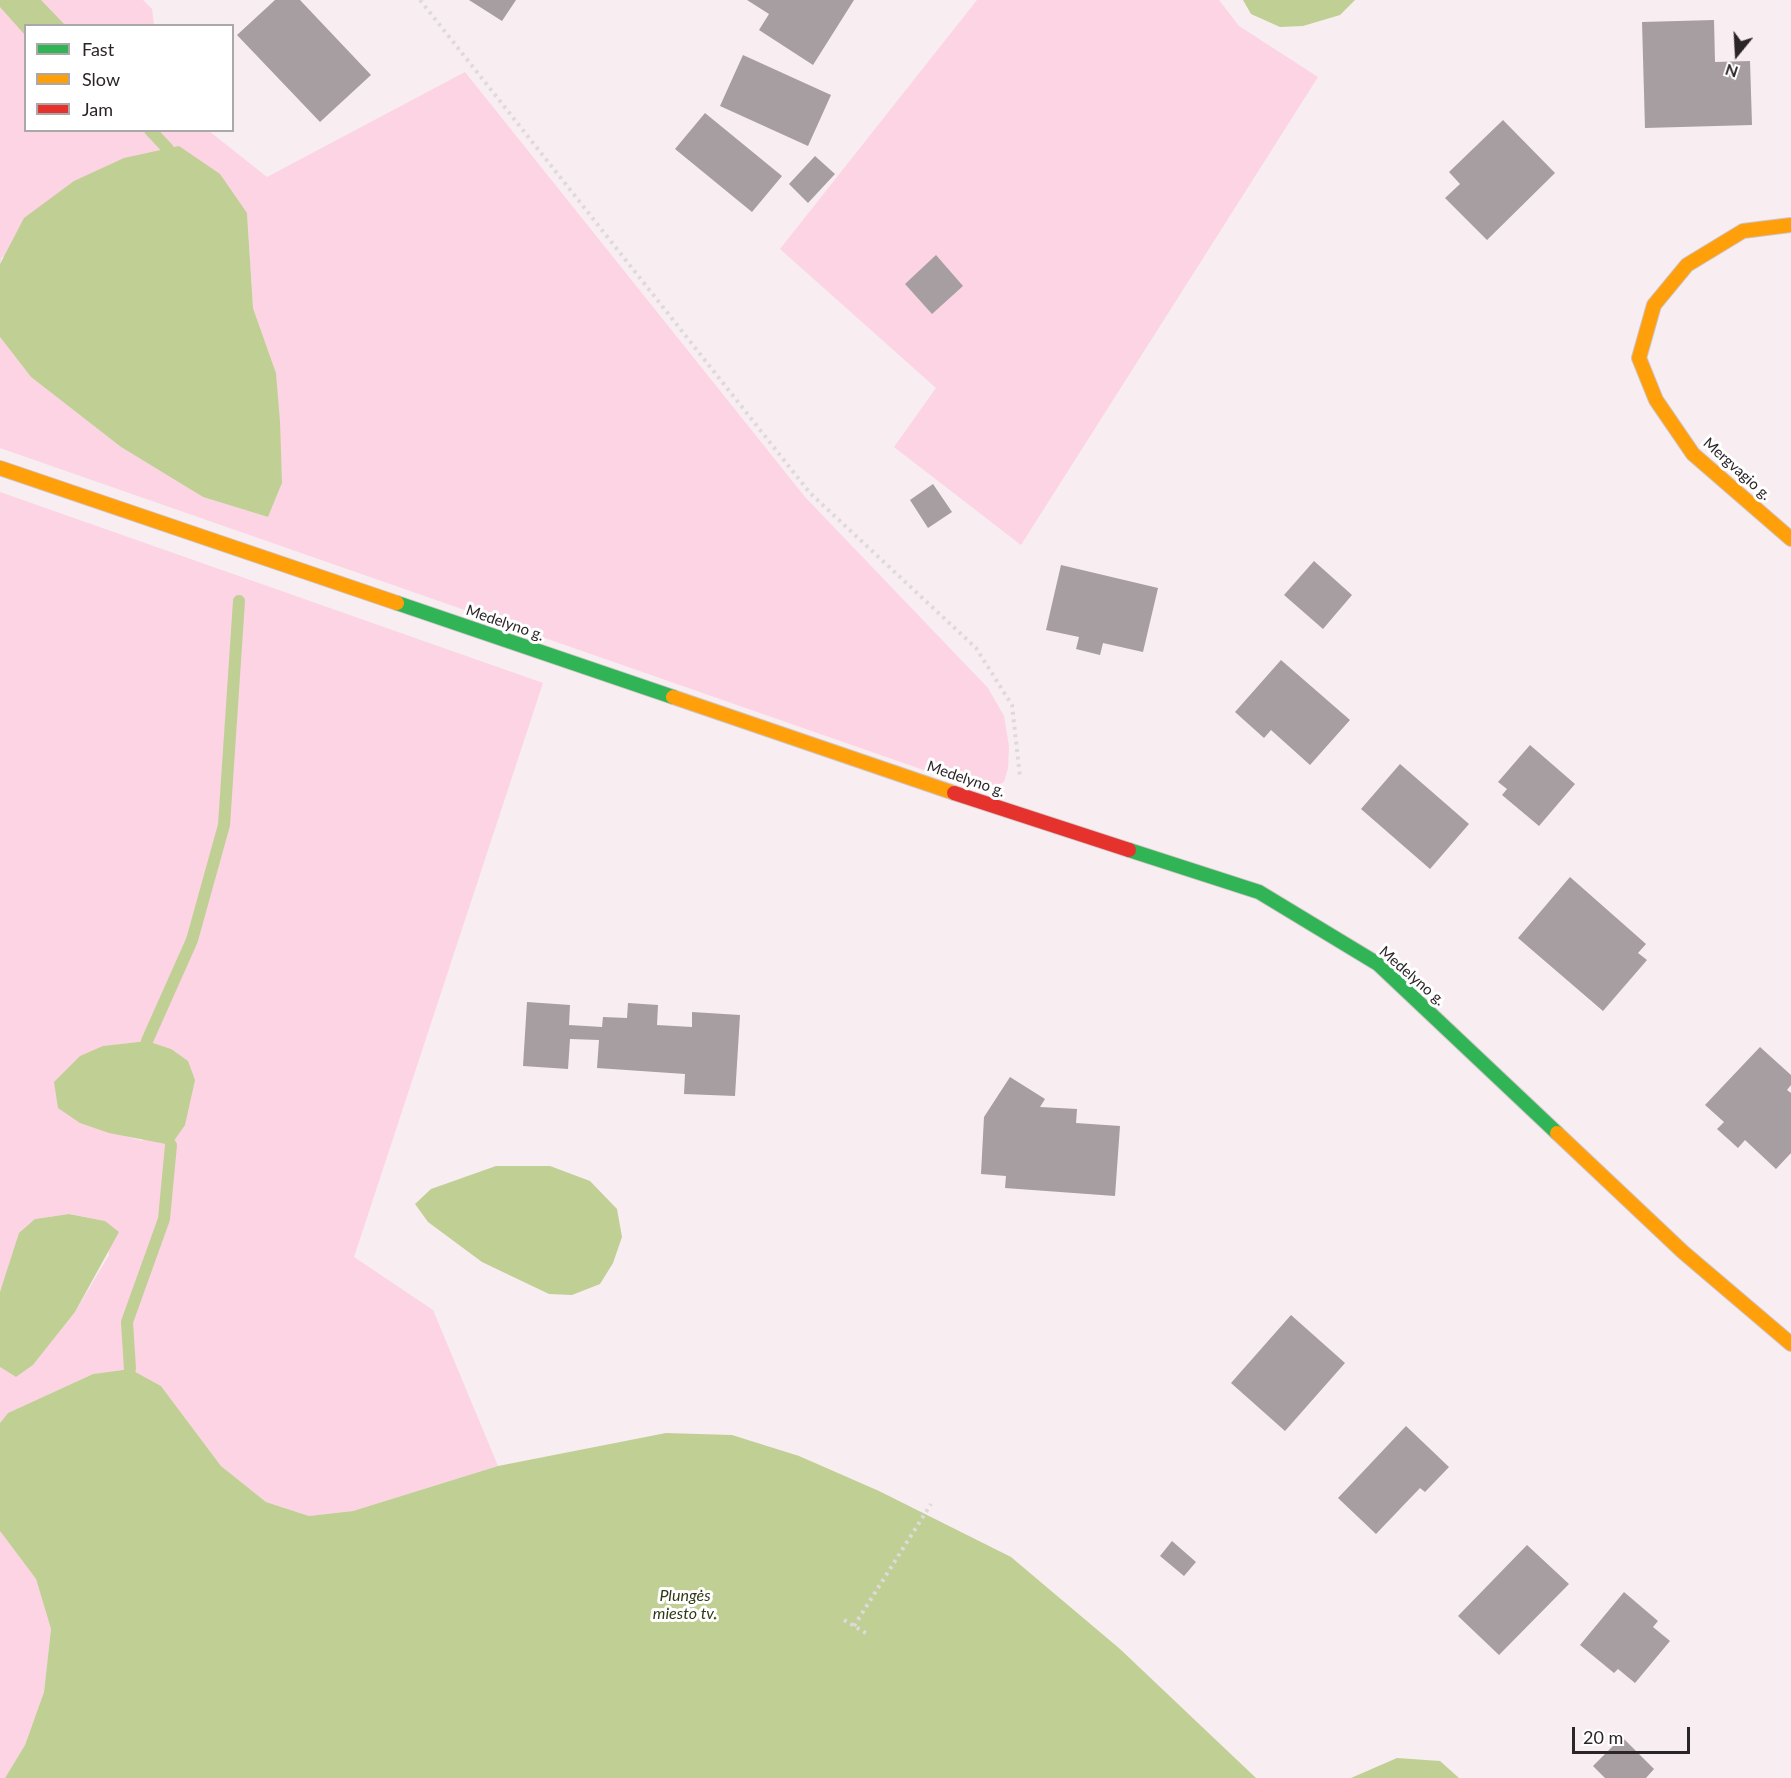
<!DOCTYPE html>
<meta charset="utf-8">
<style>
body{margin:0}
#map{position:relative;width:1791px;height:1778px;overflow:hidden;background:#f8edf1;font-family:Lato,sans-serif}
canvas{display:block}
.legend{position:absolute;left:24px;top:24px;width:210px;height:108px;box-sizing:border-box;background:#fff;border:2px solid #aba8a9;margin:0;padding:8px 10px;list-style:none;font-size:18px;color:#2c2528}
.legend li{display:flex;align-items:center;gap:12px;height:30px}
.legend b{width:30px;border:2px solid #aba8a9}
.north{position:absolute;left:1707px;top:24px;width:60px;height:60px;-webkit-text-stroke:4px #fff;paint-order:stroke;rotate:198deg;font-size:16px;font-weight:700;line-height:24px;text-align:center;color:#2c2528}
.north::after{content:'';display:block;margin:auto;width:21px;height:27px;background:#2c2528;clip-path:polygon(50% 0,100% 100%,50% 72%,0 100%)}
.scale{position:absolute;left:1572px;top:1727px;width:118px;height:27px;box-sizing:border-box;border:3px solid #2c2528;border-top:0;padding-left:8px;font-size:18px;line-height:21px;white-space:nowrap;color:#2c2528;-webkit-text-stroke:4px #fff;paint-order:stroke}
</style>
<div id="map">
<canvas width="1791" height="1778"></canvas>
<ul class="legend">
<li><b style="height:8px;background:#30b455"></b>Fast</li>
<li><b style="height:8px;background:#ff9f0a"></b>Slow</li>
<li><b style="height:8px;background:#e5322d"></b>Jam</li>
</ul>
<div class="north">N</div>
<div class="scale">20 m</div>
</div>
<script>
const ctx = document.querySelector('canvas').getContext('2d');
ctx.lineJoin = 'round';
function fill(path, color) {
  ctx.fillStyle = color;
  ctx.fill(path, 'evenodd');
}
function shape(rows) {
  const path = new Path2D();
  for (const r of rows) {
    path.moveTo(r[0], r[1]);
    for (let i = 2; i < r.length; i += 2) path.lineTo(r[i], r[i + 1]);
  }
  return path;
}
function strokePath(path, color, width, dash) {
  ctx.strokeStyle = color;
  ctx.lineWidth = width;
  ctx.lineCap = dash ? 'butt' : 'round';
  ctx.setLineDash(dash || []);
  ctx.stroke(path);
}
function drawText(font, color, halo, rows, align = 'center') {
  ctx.font = font + ' Lato,sans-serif';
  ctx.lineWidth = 6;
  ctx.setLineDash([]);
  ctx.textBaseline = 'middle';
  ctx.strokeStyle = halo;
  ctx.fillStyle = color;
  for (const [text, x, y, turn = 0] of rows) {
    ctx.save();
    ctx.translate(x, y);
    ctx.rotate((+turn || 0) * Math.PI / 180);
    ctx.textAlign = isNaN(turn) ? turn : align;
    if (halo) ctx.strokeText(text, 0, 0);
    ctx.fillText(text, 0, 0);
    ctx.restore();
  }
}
fill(shape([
 [0,0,143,0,152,9,154,25,26,26,26,130,209,131,267,177,465,72,805,497,988,688,1004,716,1009,746,1008,768,1004,782,992,788,981,790,0,448,0,337,31,377,121,447,203,497,268,517,282,483,276,373,253,308,247,213,2,257,0,264],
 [977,0,1219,0,1239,26,1318,77,1021,545,894,447,936,388,780,249],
 [0,492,543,683,354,1257,433,1310,498,1466,353,1511,309,1516,266,1502,221,1466,161,1386,130,1369,93,1374,8,1413,0,1423,0,1367,16,1377,33,1365,75,1312,109,1255,105,1221,69,1214,35,1219,0,1292],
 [147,1041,143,1141,80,1123,104,1046],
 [0,1531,36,1579,51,1629,44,1692,25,1745,5,1778,0,1778]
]), '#fcd4e4');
fill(shape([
 [0,0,41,0,65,25,26,26,25,35,0,7],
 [1243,0,1355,0,1340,15,1303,26,1280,27,1251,14],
 [179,146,220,174,247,213,253,308,276,373,280,422,282,483,268,517,203,497,121,447,31,377,0,337,0,264,24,218,74,181,124,158],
 [147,1041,171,1049,188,1061,195,1080,185,1125,171,1145,109,1133,80,1123,58,1108,54,1082,80,1056,103,1046],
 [496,1166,550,1166,590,1181,617,1209,622,1237,613,1263,600,1284,572,1295,549,1294,482,1262,428,1222,415,1204,431,1189],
 [69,1214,105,1221,119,1232,75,1312,33,1365,16,1377,0,1367,0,1292,19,1233,35,1219],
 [130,1369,161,1386,221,1466,266,1502,309,1516,353,1511,498,1466,666,1433,732,1435,799,1456,879,1491,1011,1557,1120,1649,1256,1778,5,1778,25,1745,44,1692,51,1629,36,1579,0,1531,0,1423,8,1413,93,1374],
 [1397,1758,1440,1761,1459,1778,1351,1778]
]), '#c0cf94');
strokePath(shape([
 [150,130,168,149],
 [147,1041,192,940,224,825,239,601],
 [130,1369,127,1322,164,1219,171,1145]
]), '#c0cf94', 12);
fill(shape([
 [275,0,300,0,371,75,320,122,237,35],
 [469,0,516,0,502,21],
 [747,0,854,0,813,65,759,30,769,14],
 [1714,20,1715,62,1750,61,1752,125,1645,128,1642,22],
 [743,55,831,95,808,146,720,106],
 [705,113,782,176,752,212,675,149],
 [1503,120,1555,173,1487,240,1445,198,1460,184,1449,172],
 [815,156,835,174,808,203,789,184],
 [936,255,963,286,932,314,905,284],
 [933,484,952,512,928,528,910,500],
 [1314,561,1352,595,1323,629,1284,595],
 [1061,565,1158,588,1143,652,1103,643,1100,655,1076,649,1079,637,1046,630],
 [1281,660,1350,720,1310,765,1271,730,1264,738,1235,712],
 [1530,745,1575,784,1539,826,1502,795,1507,789,1498,782],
 [1400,764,1469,824,1430,869,1361,809],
 [1570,877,1646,944,1638,953,1647,960,1603,1011,1518,938],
 [527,1002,570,1005,569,1025,602,1027,603,1017,627,1018,628,1003,658,1005,657,1025,692,1027,692,1012,740,1015,735,1096,684,1094,685,1074,597,1068,599,1040,570,1039,568,1069,523,1066],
 [1760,1047,1791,1075,1791,1085,1787,1090,1791,1093,1791,1153,1776,1169,1745,1140,1738,1148,1717,1129,1724,1122,1705,1105],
 [1010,1077,1045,1099,1040,1107,1077,1109,1076,1123,1120,1126,1115,1196,1005,1188,1006,1176,981,1174,984,1117],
 [1291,1315,1345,1363,1285,1431,1231,1383],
 [1406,1426,1449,1467,1425,1492,1420,1488,1376,1534,1338,1498],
 [1172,1541,1196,1562,1184,1576,1160,1556],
 [1527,1545,1569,1584,1499,1655,1458,1616],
 [1624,1592,1658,1621,1653,1627,1670,1641,1635,1683,1618,1669,1614,1673,1580,1645],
 [1622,1737,1654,1769,1646,1778,1605,1778,1593,1766]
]), '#a69ea1');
const fast = shape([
 [397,603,673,697],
 [1129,850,1259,892,1378,964,1557,1133]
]);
const slow = shape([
 [1791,225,1743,231,1687,265,1654,305,1639,358,1656,400,1693,454,1791,539],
 [0,468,397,603],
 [673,697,954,793],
 [1557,1133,1683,1252,1791,1344]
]);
const jam = shape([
 [954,793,1129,850]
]);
strokePath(fast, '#cdc4c8', 16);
strokePath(slow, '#cdc4c8', 16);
strokePath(jam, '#cdc4c8', 16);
strokePath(shape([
 [420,0,810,493,976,648,1012,705,1020,777],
 [844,1620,869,1635],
 [854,1626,931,1504]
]), '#dedadc', 4, [3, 4.5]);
strokePath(fast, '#30b455', 14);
strokePath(slow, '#ff9f0a', 14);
strokePath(jam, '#e5322d', 14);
drawText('15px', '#2c2528', '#fff', [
 ["Mergvagio g.",1737,469,42],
 ["Medelyno g.",505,623,19],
 ["Medelyno g.",966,779,19],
 ["Medelyno g.",1412,976,41]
]);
drawText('italic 16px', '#2f3915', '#fff', [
 ["Plungės",685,1596],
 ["miesto tv.",685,1614]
]);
</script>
